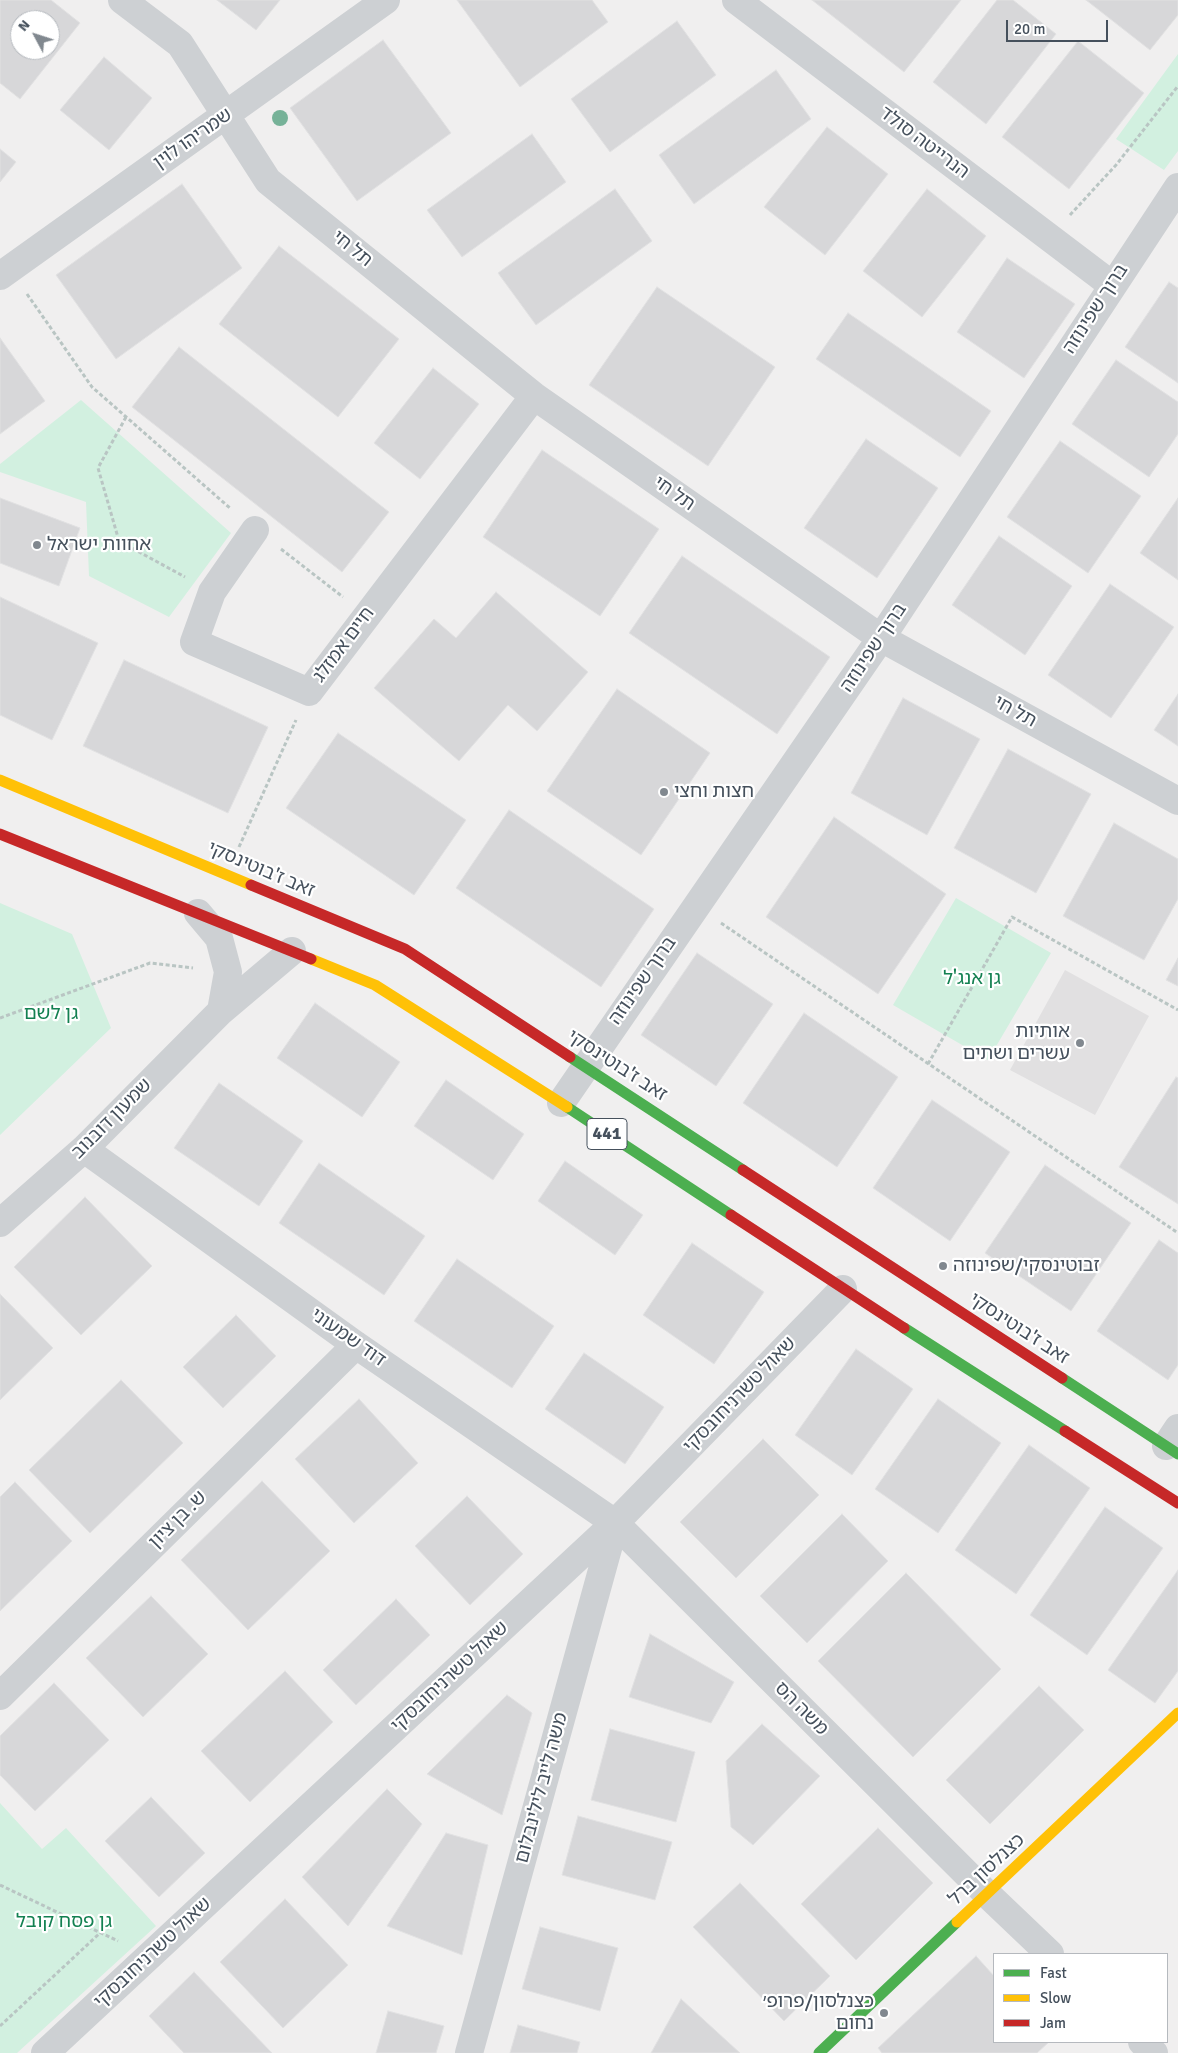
<!DOCTYPE html>
<meta charset="utf-8">
<style>
body{margin:0}
#map{position:relative;width:1178px;height:2053px;overflow:hidden;background:#f0efef;font-family:Signika,sans-serif}
canvas{display:block}
.legend{position:absolute;left:993px;top:1953px;width:175px;height:90px;box-sizing:border-box;background:#fff;border:1px solid #b5b9be;margin:0;padding:6px 9px;list-style:none;font-size:15px;color:#45505c}
.legend li{display:flex;align-items:center;gap:10px;height:25px}
.legend b{width:25px;border:1px solid #b5b9be}
.north{position:absolute;left:10px;top:10px;width:50px;height:50px;box-sizing:border-box;background:#fff;border:1px solid #b5b9be;border-radius:50%;rotate:310deg;font-size:14px;font-weight:700;line-height:20px;text-align:center;color:#45505c}
.north::after{content:'';display:block;margin:auto;width:18px;height:22px;background:#81888f;clip-path:polygon(50% 0,100% 100%,50% 72%,0 100%)}
.scale{position:absolute;left:1006px;top:20px;width:102px;height:22px;box-sizing:border-box;border:2px solid #45505c;border-top:0;padding-left:6px;font-size:15px;line-height:18px;white-space:nowrap;color:#45505c;-webkit-text-stroke:4px #fff;paint-order:stroke}
</style>
<div id="map">
<canvas width="1178" height="2053"></canvas>
<ul class="legend">
<li><b style="height:6px;background:#4caf50"></b>Fast</li>
<li><b style="height:6px;background:#ffc107"></b>Slow</li>
<li><b style="height:6px;background:#c62828"></b>Jam</li>
</ul>
<div class="north">N</div>
<div class="scale">20 m</div>
</div>
<script>
const ctx = document.querySelector('canvas').getContext('2d');
ctx.lineJoin = 'round';
function fill(path, color) {
  ctx.fillStyle = color;
  ctx.fill(path, 'evenodd');
}
function shape(rows) {
  const path = new Path2D();
  for (const r of rows) {
    path.moveTo(r[0], r[1]);
    for (let i = 2; i < r.length; i += 2) path.lineTo(r[i], r[i + 1]);
  }
  return path;
}
function strokePath(path, color, width, dash) {
  ctx.strokeStyle = color;
  ctx.lineWidth = width;
  ctx.lineCap = dash ? 'butt' : 'round';
  ctx.setLineDash(dash || []);
  ctx.stroke(path);
}
function drawText(font, color, halo, rows, align = 'center') {
  ctx.font = font + ' Signika,"Noto Sans Hebrew",sans-serif';
  ctx.lineWidth = 4.5;
  ctx.setLineDash([]);
  ctx.textBaseline = 'middle';
  ctx.strokeStyle = halo;
  ctx.fillStyle = color;
  for (const [text, x, y, turn = 0] of rows) {
    ctx.save();
    ctx.translate(x, y);
    ctx.rotate((+turn || 0) * Math.PI / 180);
    ctx.textAlign = isNaN(turn) ? turn : align;
    if (halo) ctx.strokeText(text, 0, 0);
    ctx.fillText(text, 0, 0);
    ctx.restore();
  }
}
fill(shape([
 [1065,970,1149,1016,1095,1115,1010,1070]
]), '#e1e0e1');
fill(shape([
 [1178,54,1178,151,1164,170,1116,139],
 [81,400,231,533,169,617,89,576,86,502,0,472,0,464],
 [956,898,1051,953,988,1060,893,1005],
 [0,903,72,934,111,1028,0,1135],
 [0,1803,42,1849,66,1828,156,1926,17,2053,0,2053]
]), '#d2f0e0');
const building = shape([
 [0,0,51,0,80,23,20,99,0,83,0,0],
 [20,20,50,20,50,50,20,50,20,20],
 [217,0,280,0,256,30,217,0],
 [457,0,592,0,608,22,520,87,457,0],
 [812,0,961,0,904,72,812,0],
 [997,0,1013,0,1056,34,986,124,933,82,997,0],
 [1086,0,1178,0,1178,15,1150,50,1086,0],
 [677,21,716,75,610,152,571,99,677,21],
 [383,40,451,133,357,201,290,108,383,40],
 [1078,41,1144,93,1069,189,1002,137,1078,41],
 [104,57,152,98,109,150,60,110,104,57],
 [776,70,811,119,694,204,659,155,776,70],
 [827,127,888,174,825,255,764,207,827,127],
 [532,134,566,182,462,257,427,210,532,134],
 [0,149,16,162,0,182,0,149],
 [182,184,242,268,116,359,56,275,182,184],
 [615,189,652,241,536,325,498,273,615,189],
 [927,189,986,236,922,317,863,271,927,189],
 [279,246,399,339,338,417,219,324,279,246],
 [1007,258,1075,304,1024,378,957,332,1007,258],
 [1169,282,1178,288,1178,383,1125,347,1169,282],
 [657,287,775,367,708,466,589,385,657,287],
 [848,313,991,411,960,457,816,359,848,313],
 [0,338,45,401,0,434,0,338],
 [179,347,389,512,342,572,132,407,179,347],
 [1116,360,1178,402,1178,434,1149,477,1072,424,1116,360],
 [433,368,479,404,420,479,374,443,433,368],
 [866,439,938,488,877,578,804,528,866,439],
 [1060,441,1141,496,1088,573,1007,517,1060,441],
 [542,450,659,529,600,616,483,537,542,450],
 [0,498,80,528,59,586,0,563,0,498],
 [1178,498,1178,580,1140,553,1178,498],
 [999,536,1072,586,1025,655,952,605,999,536],
 [682,556,830,657,777,734,629,633,682,556],
 [1110,584,1174,627,1111,718,1048,675,1110,584],
 [496,592,588,672,537,731,508,705,459,761,374,688,434,619,456,638,496,592],
 [0,597,98,643,52,740,0,715,0,597],
 [124,660,268,727,228,813,83,746,124,660],
 [617,689,710,753,641,855,547,791,617,689],
 [1178,694,1178,746,1154,730,1178,694],
 [903,698,980,739,927,835,851,793,903,698],
 [338,733,466,820,414,895,286,808,338,733],
 [1008,749,1091,794,1036,893,954,848,1008,749],
 [509,810,654,909,601,987,456,888,509,810],
 [834,817,946,894,878,994,766,917,834,817],
 [1114,823,1178,859,1178,899,1144,960,1063,916,1114,823],
 [697,953,773,1004,716,1086,641,1035,697,953],
 [1178,958,1178,986,1166,980,1178,958],
 [315,1003,400,1062,362,1117,277,1058,315,1003],
 [804,1013,898,1077,837,1167,743,1103,804,1013],
 [1176,1077,1178,1078,1178,1204,1119,1167,1176,1077],
 [446,1080,524,1134,493,1180,414,1126,446,1080],
 [219,1083,303,1141,259,1206,174,1148,219,1083],
 [932,1100,1010,1152,950,1241,873,1188,932,1100],
 [565,1161,643,1215,615,1255,538,1201,565,1161],
 [319,1163,425,1236,384,1295,279,1223,319,1163],
 [1045,1165,1131,1223,1071,1311,985,1253,1045,1165],
 [85,1197,152,1266,81,1335,14,1267,85,1197],
 [1159,1240,1178,1253,1178,1365,1168,1380,1097,1331,1159,1240],
 [692,1243,764,1292,714,1364,643,1315,692,1243],
 [457,1259,554,1326,512,1388,414,1321,457,1259],
 [0,1294,53,1348,0,1400,0,1294],
 [236,1315,276,1356,223,1408,183,1367,236,1315],
 [856,1349,913,1389,852,1475,795,1435,856,1349],
 [584,1353,664,1407,625,1464,545,1409,584,1353],
 [121,1380,183,1443,90,1533,29,1470,121,1380],
 [359,1399,418,1463,354,1523,295,1459,359,1399],
 [938,1399,1001,1443,938,1533,875,1489,938,1399],
 [763,1439,819,1495,736,1578,680,1522,763,1439],
 [1029,1445,1090,1488,1016,1594,955,1550,1029,1445],
 [262,1481,330,1551,248,1630,181,1560,262,1481],
 [15,1482,72,1541,0,1611,0,1497,15,1482],
 [467,1496,523,1554,470,1605,415,1546,467,1496],
 [1105,1507,1163,1548,1087,1655,1030,1615,1105,1507],
 [842,1514,888,1561,807,1643,760,1596,842,1514],
 [1178,1570,1178,1671,1155,1703,1108,1670,1178,1570],
 [906,1573,1001,1669,913,1757,818,1661,906,1573],
 [151,1596,208,1654,143,1717,86,1658,151,1596],
 [396,1599,430,1635,356,1705,323,1670,396,1599],
 [650,1634,734,1682,711,1723,629,1697,650,1634],
 [285,1671,333,1722,250,1802,201,1751,285,1671],
 [54,1683,109,1740,35,1811,0,1775,0,1736,54,1683],
 [1039,1686,1084,1730,990,1824,946,1780,1039,1686],
 [507,1695,532,1713,502,1815,427,1774,507,1695],
 [762,1724,820,1776,753,1845,731,1827,726,1761,762,1724],
 [610,1729,695,1752,676,1822,591,1800,610,1729],
 [387,1789,422,1824,348,1926,302,1877,387,1789],
 [151,1797,205,1853,159,1897,105,1841,151,1797],
 [578,1816,672,1842,655,1900,562,1875,578,1816],
 [878,1828,933,1883,856,1960,801,1904,878,1828],
 [446,1833,488,1845,462,1955,387,1926,446,1833],
 [740,1883,830,1976,784,2021,693,1927,740,1883],
 [285,1899,348,1965,283,2028,220,1962,285,1899],
 [540,1927,618,1948,600,2011,522,1989,540,1927],
 [976,1956,994,1976,994,2042,1049,2042,1037,2053,882,2053,878,2048,976,1956],
 [194,1972,272,2053,184,2053,149,2016,194,1972],
 [681,1999,740,2053,651,2053,681,1999],
 [388,2011,444,2026,436,2053,376,2053,388,2011],
 [518,2025,580,2042,577,2053,510,2053,518,2025]
]);
fill(building, '#d7d7d9');
strokePath(building, '#e1e1e2', 1);
strokePath(shape([
 [1070,215,1116,165,1178,86],
 [27,294,92,387,231,509],
 [126,417,98,468,119,541,185,577],
 [281,549,343,597],
 [239,847,296,720],
 [721,923,1178,1233],
 [0,1018,150,963,193,968],
 [928,1064,1012,917,1178,1010],
 [0,1885,118,1941],
 [0,2026,100,1933]
]), '#b9c5c3', 3, [4, 2.5]);
strokePath(shape([
 [122,0,180,44,268,181,534,396,881,638,1178,801],
 [736,0,1112,285],
 [0,276,386,0],
 [255,530,212,592,194,642,309,692,534,396],
 [198,913,219,938,228,972,221,1011],
 [561,1103,881,638,1178,187],
 [84,1149,356,1345,615,1523,987,1894,1050,1954],
 [0,1223,84,1149,221,1011,292,951],
 [1166,1446,1178,1428],
 [0,1696,356,1345],
 [1142,2042,1154,2053],
 [45,2053,615,1523,843,1289],
 [469,2053,615,1523]
]), '#cdd0d3', 28);
strokePath(shape([
 [570,1057,743,1170],
 [567,1107,731,1215],
 [904,1328,1065,1431],
 [1062,1378,1178,1454],
 [819,2053,957,1922]
]), '#4caf50', 11);
strokePath(shape([
 [0,780,251,885],
 [311,959,375,985,567,1107],
 [957,1922,1178,1713]
]), '#ffc107', 11);
strokePath(shape([
 [0,834,311,959],
 [251,885,405,949,570,1057],
 [743,1170,1062,1378],
 [731,1215,904,1328],
 [1065,1431,1178,1503]
]), '#c62828', 11);
ctx.fillStyle = '#76b298';
for (const [x, y] of [
 [280,118]
]) {
  ctx.beginPath();
  ctx.arc(x, y, 8, 0, 2 * Math.PI);
  ctx.fill();
}
for (const [x, y, r, color] of [
 [37,545,5,"#81888f"],
 [664,792,5,"#81888f"],
 [1080,1043,5,"#81888f"],
 [943,1266,5,"#81888f"],
 [884,2013,5,"#81888f"]
]) {
  const dot = new Path2D();
  dot.arc(x, y, r, 0, 2 * Math.PI);
  ctx.fillStyle = color;
  ctx.fill(dot);
  strokePath(dot, '#fff', 2);
}
for (const [x, y, w] of [
 [607,1134,40]
]) {
  const box = new Path2D();
  box.roundRect(x - w / 2, y - 15.5, w, 31, 4);
  ctx.fillStyle = '#fff';
  ctx.fill(box);
  strokePath(box, '#45505c', 1);
}
drawText('bold 18px', '#45505c', null, [
 ["441",607,1134]
]);
drawText('19px', '#45505c', '#fff', [
 ["שמריהו לוין",193,139,-35],
 ["הנרייטה סולד",924,143,37],
 ["תל חי",352,249,39],
 ["ברוך שפינוזה",1096,309,-57],
 ["תל חי",674,494,35],
 ["חיים אמזלג",344,645,-53],
 ["ברוך שפינוזה",874,648,-56],
 ["תל חי",1015,712,29],
 ["זאב ז'בוטינסקי",261,870,23],
 ["ברוך שפינוזה",643,981,-55],
 ["זאב ז'בוטינסקי",617,1066,33],
 ["שמעון דובנוב",112,1119,-45],
 ["זאב ז'בוטינסקי",1019,1329,33],
 ["דוד שמעוני",348,1338,35],
 ["שאול טשרניחובסקי",740,1395,-46],
 ["ש. בן ציון",178,1520,-45],
 ["שאול טשרניחובסקי",450,1677,-43],
 ["משה הס",801,1709,45],
 ["משה לייב לילינבלום",542,1788,-75],
 ["כצנלסון ברל",987,1870,-43],
 ["שאול טשרניחובסקי",153,1953,-43]
]);
drawText('19px', '#45505c', '#fff', [
 ["אחוות ישראל",47,545],
 ["חצות וחצי",674,792],
 ["אותיות",1070,1032,"right"],
 ["עשרים ושתים",1070,1054,"right"],
 ["זבוטינסקי/שפינוזה",953,1266],
 ["כצנלסון/פרופ׳",874,2002,"right"],
 ["נחום",874,2024,"right"]
], 'left');
drawText('19px', '#138051', '#fff', [
 ["גן אנג'ל",972,979],
 ["גן לשם",51,1014],
 ["גן פסח קובל",64,1922]
]);
</script>
